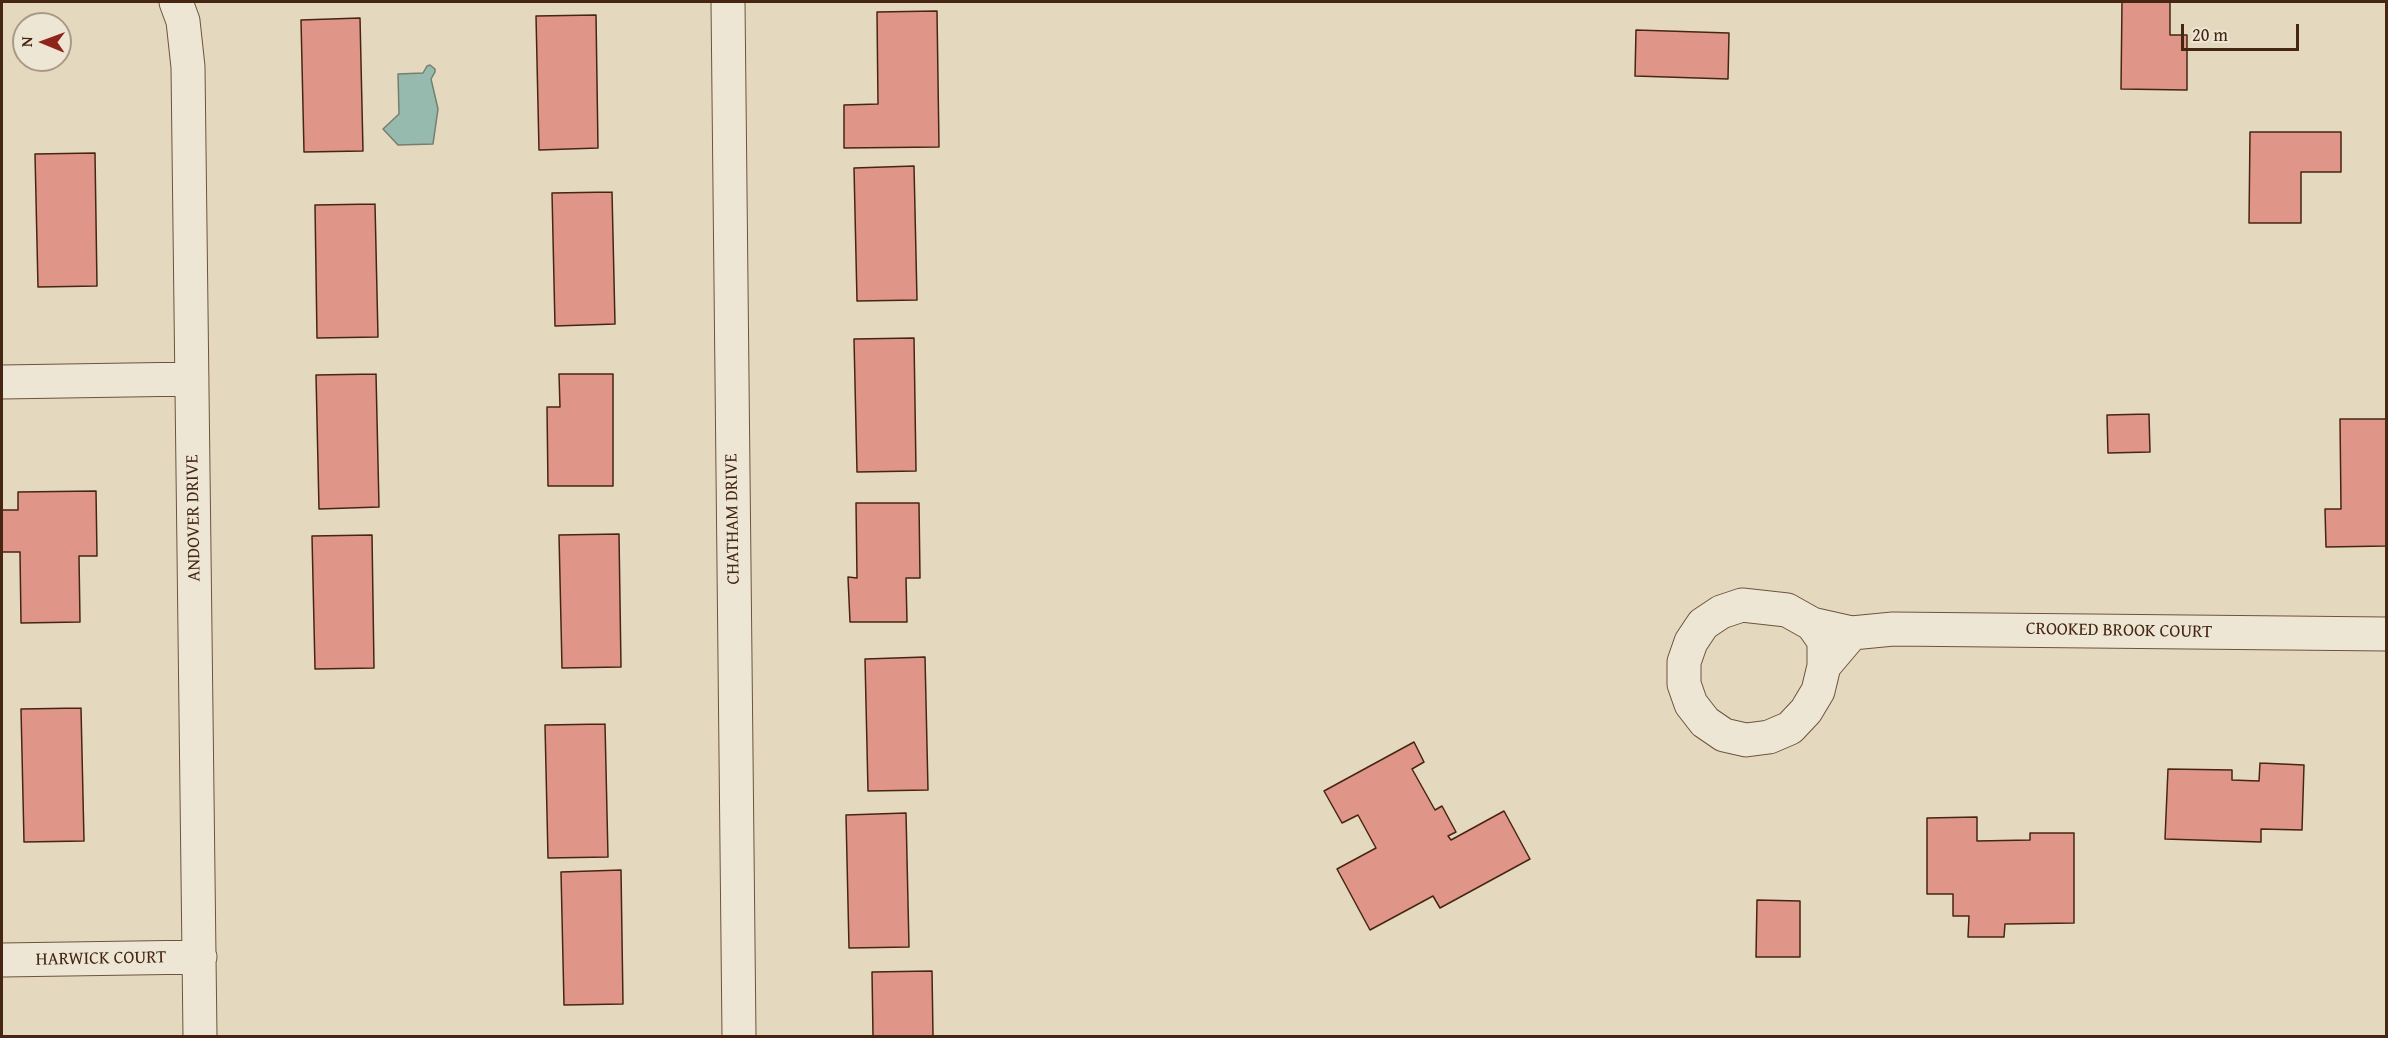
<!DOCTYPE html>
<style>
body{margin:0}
#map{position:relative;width:2388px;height:1038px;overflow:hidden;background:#e4d9be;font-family:"Gentium Book Plus",serif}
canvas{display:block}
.frame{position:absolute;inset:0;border:3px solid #462612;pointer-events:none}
.north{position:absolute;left:12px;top:12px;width:60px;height:60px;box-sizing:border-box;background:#ede6d5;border:2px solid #aa9987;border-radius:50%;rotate:271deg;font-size:16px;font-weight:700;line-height:24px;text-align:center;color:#462612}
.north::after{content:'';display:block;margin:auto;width:21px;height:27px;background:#8f2418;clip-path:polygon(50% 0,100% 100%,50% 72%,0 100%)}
.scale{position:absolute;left:2181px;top:24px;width:118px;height:27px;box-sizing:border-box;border:3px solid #462612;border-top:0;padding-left:8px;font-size:18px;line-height:21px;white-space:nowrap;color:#462612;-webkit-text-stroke:4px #ede6d5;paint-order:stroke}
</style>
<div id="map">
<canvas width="2388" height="1038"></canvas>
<div class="frame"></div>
<div class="north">N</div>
<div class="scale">20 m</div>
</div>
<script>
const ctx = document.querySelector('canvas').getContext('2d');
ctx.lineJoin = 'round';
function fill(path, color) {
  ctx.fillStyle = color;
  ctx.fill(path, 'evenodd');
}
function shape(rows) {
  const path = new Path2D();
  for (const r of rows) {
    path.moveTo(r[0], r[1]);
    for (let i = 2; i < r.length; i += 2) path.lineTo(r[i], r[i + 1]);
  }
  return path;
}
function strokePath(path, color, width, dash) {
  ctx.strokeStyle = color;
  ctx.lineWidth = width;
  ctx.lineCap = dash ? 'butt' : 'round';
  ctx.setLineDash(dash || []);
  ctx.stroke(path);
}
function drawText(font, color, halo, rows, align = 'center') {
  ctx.font = font + ' "Gentium Book Plus",serif';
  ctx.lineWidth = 4.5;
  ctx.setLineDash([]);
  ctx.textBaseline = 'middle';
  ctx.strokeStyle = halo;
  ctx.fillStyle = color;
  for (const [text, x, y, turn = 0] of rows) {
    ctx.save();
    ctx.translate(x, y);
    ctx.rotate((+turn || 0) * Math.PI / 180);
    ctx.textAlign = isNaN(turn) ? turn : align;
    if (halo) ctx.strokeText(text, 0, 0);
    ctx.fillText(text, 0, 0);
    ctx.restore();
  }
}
const water = shape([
 [430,65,435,69,435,72,431,79,438,109,433,144,398,145,383,129,399,114,398,74,423,73,427,66,430,65]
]);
fill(water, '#96baad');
strokePath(water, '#767f6f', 1.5);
const building = shape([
 [2122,2,2170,2,2170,35,2187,35,2187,90,2121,89,2122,2],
 [937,11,939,147,844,148,844,105,878,104,877,12,937,11],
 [596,15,598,148,539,150,536,16,596,15],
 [360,18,363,151,304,152,301,20,360,18],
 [1636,30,1729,33,1728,79,1635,76,1636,30],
 [2250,132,2341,132,2341,172,2301,172,2301,223,2249,223,2250,132],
 [95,153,97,286,38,287,35,154,95,153],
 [914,166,917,300,857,301,854,168,914,166],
 [612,192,615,324,555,326,552,193,612,192],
 [375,204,378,337,317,338,315,205,375,204],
 [914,338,916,471,857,472,854,339,914,338],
 [376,374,379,507,319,509,316,375,376,374],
 [559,374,613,374,613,486,548,486,547,407,560,407,559,374],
 [2149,414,2150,452,2108,453,2107,415,2149,414],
 [2340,419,2386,419,2386,546,2326,547,2325,509,2341,509,2340,419],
 [96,491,97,556,79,556,80,622,21,623,20,552,2,552,2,510,18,510,18,492,96,491],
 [856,503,919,503,920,578,906,578,907,622,850,622,848,577,857,578,856,503],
 [619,534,621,667,562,668,559,535,619,534],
 [372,535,374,668,315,669,312,536,372,535],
 [925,657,928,790,868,791,865,659,925,657],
 [81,708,84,841,24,842,21,709,81,708],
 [605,724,608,857,548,858,545,725,605,724],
 [1414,742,1424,762,1412,769,1435,810,1442,806,1456,832,1448,836,1451,840,1504,811,1530,859,1440,908,1433,896,1370,930,1337,869,1376,848,1358,815,1342,823,1324,791,1414,742],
 [2260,763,2304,765,2302,830,2261,829,2261,842,2165,839,2168,769,2232,770,2232,780,2259,781,2260,763],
 [906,813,909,947,849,948,846,815,906,813],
 [1977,817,1977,841,2030,840,2030,833,2074,833,2074,923,2005,924,2004,937,1968,937,1969,916,1953,916,1953,894,1927,894,1927,818,1977,817],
 [621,870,623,1004,564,1005,561,872,621,870],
 [1757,900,1800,901,1800,957,1756,957,1757,900],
 [932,971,933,1036,873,1036,872,972,932,971]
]);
fill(building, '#e09589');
strokePath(building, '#462612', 1.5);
const minor = shape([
 [176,2,183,21,188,67,200,1036],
 [728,2,739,1036],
 [2,382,192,379],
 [1812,624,1852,633,1893,629,2386,634],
 [1824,666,1824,641,1812,624,1787,610,1742,605,1721,612,1703,624,1691,642,1684,662,1684,684,1691,704,1705,722,1724,735,1746,740,1769,737,1790,728,1806,711,1818,691,1824,666,1852,633],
 [2,960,200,957]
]);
strokePath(minor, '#6e533d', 35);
strokePath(minor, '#ede6d5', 33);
drawText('18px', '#462612', '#ede6d5', [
 ["ANDOVER DRIVE",194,518,-91],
 ["CHATHAM DRIVE",733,519,-91],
 ["CROOKED BROOK COURT",2119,631,1],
 ["HARWICK COURT",101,959,-1]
]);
</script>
